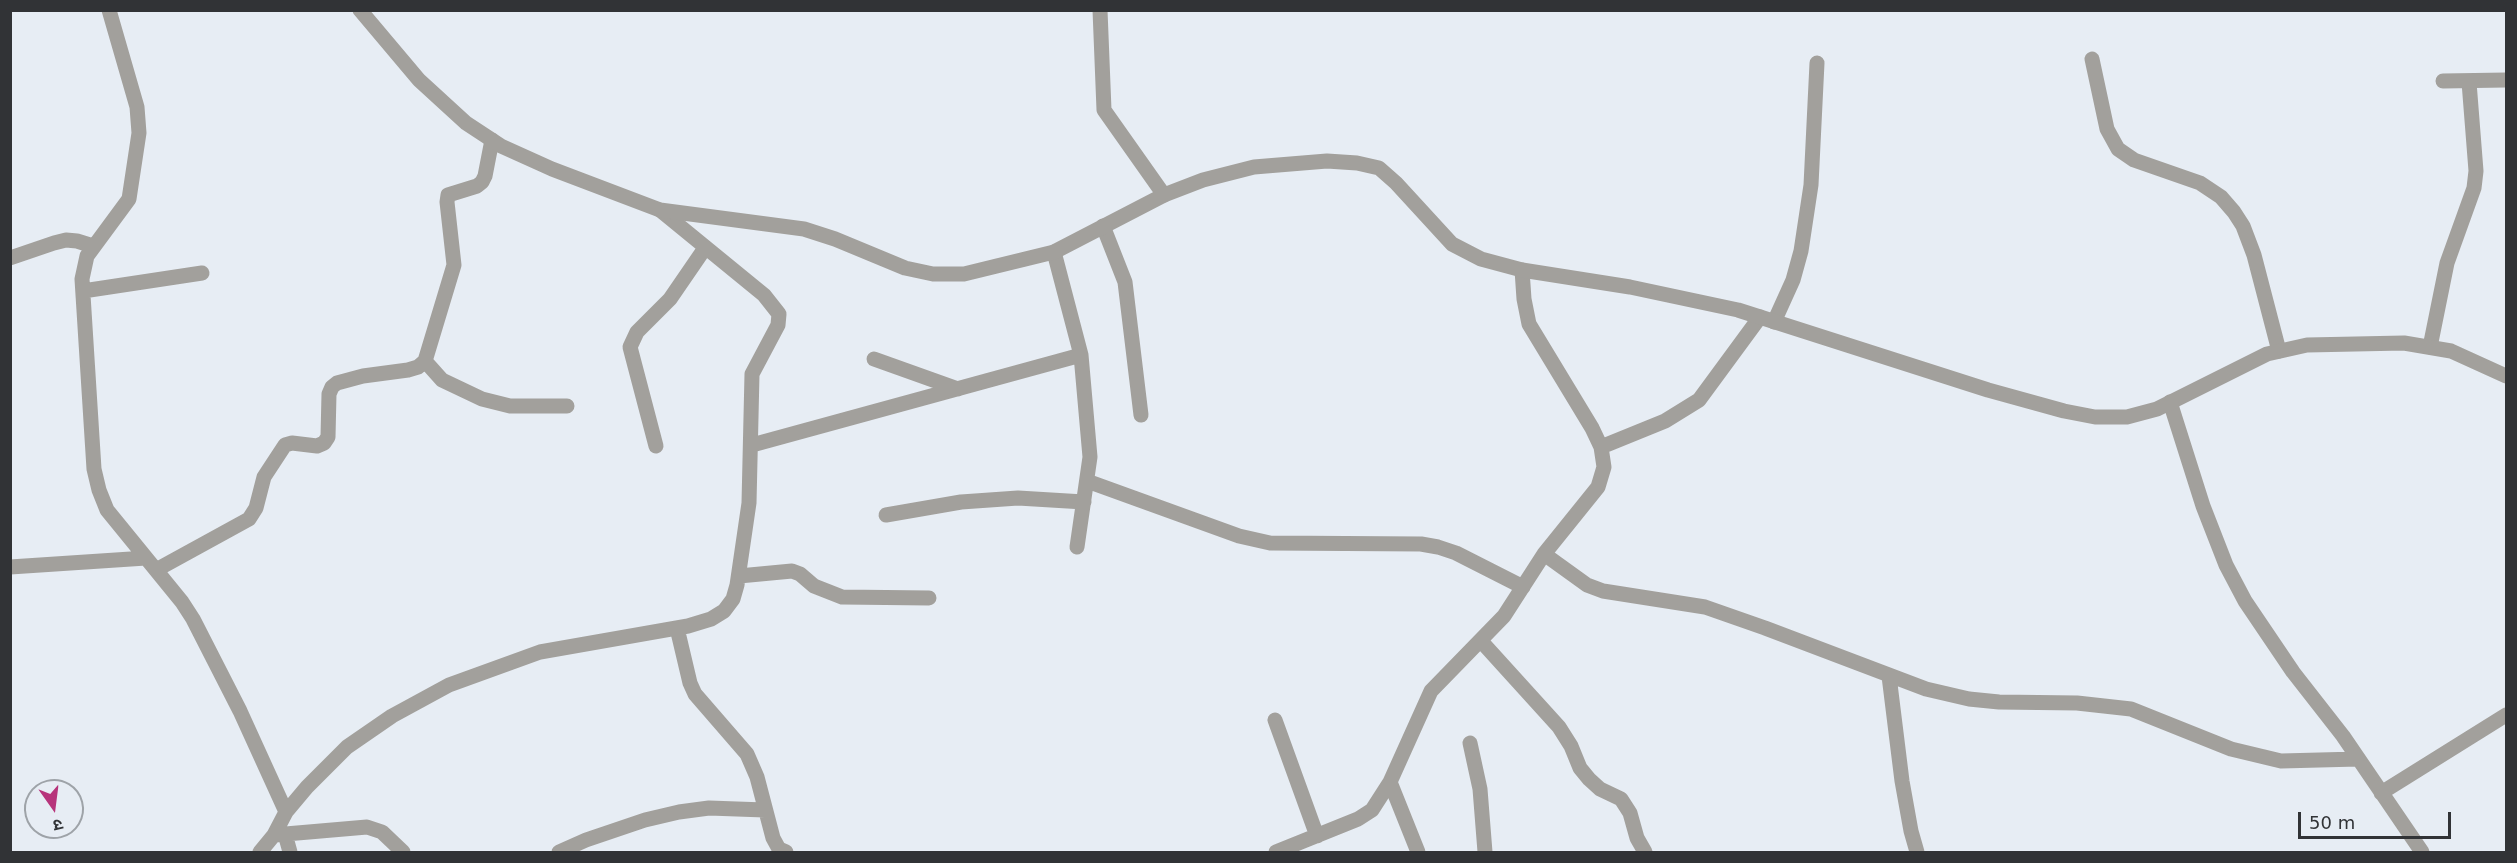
<!DOCTYPE html>
<meta charset="utf-8">
<style>
body{margin:0}
#map{position:relative;width:2517px;height:863px;overflow:hidden;background:#e7edf4;font-family:"DejaVu Sans","Noto Sans Devanagari",sans-serif}
canvas{display:block}
.frame{position:absolute;inset:0;border:12px solid #313336;pointer-events:none}
.north{position:absolute;left:24px;top:779px;width:60px;height:60px;box-sizing:border-box;background:#e7edf4;border:2px solid #9ea3a8;border-radius:50%;rotate:166deg;font-size:16px;font-weight:700;line-height:24px;text-align:center;color:#313336}
.north::after{content:'';display:block;margin:auto;width:21px;height:27px;background:#b7347b;clip-path:polygon(50% 0,100% 100%,50% 72%,0 100%)}
.scale{position:absolute;left:2298px;top:812px;width:153px;height:27px;box-sizing:border-box;border:3px solid #313336;border-top:0;padding-left:8px;font-size:18px;line-height:21px;white-space:nowrap;color:#313336;-webkit-text-stroke:4px #e7edf4;paint-order:stroke}
</style>
<div id="map">
<canvas width="2517" height="863"></canvas>
<div class="frame"></div>
<div class="north">उ</div>
<div class="scale">50 m</div>
</div>
<script>
const ctx = document.querySelector('canvas').getContext('2d');
ctx.lineJoin = 'round';
function shape(rows) {
  const path = new Path2D();
  for (const r of rows) {
    path.moveTo(r[0], r[1]);
    for (let i = 2; i < r.length; i += 2) path.lineTo(r[i], r[i + 1]);
  }
  return path;
}
function strokePath(path, color, width, dash) {
  ctx.strokeStyle = color;
  ctx.lineWidth = width;
  ctx.lineCap = dash ? 'butt' : 'round';
  ctx.setLineDash(dash || []);
  ctx.stroke(path);
}
strokePath(shape([
 [109,10,137,107,139,133,129,199,87,256,82,279,94,469,99,490,107,510,182,602,193,619,240,711,286,812],
 [1100,10,1104,110,1164,195],
 [2092,59,2107,129,2118,149,2134,160,2200,183,2221,197,2234,212,2243,226,2254,255,2279,351],
 [2443,81,2506,80],
 [1103,226,1125,282,1141,415],
 [1054,252,1081,355,1090,457,1077,547],
 [10,258,54,243,66,240,77,241,93,246],
 [83,291,202,273],
 [1774,322,1793,280,1801,251,1811,185,1817,63],
 [2430,347,2447,263,2474,188,2476,171,2469,82],
 [874,359,958,389],
 [425,361,442,380,482,399,510,406,567,406],
 [2170,402,2203,506,2226,565,2245,601,2293,672,2343,736,2422,852],
 [752,445,1081,355],
 [656,446,630,347,637,332,670,299,705,248],
 [1601,447,1665,421,1699,400,1760,317],
 [1087,481,1239,536,1270,543,1421,544,1438,547,1456,553,1523,587],
 [886,515,961,502,1018,498,1084,502],
 [1544,554,1587,585,1603,591,1705,607,1765,628,1926,689,1969,699,1999,702,2077,703,2131,709,2231,749,2281,761,2358,759],
 [10,567,146,558],
 [156,570,249,519,256,508,264,477,285,445,292,443,317,446,324,443,328,437,329,394,332,387,337,383,363,376,408,370,418,367,425,361,454,265,447,202,448,195,477,186,482,182,485,176,492,140],
 [739,576,792,571,800,574,814,586,842,597,929,598],
 [677,628,690,683,695,694,747,754,757,777,773,838,779,849,786,852],
 [1481,641,1559,727,1571,746,1580,768,1589,779,1600,789,1621,799,1630,813,1637,838,1645,852],
 [1889,676,1902,781,1911,831,1917,852],
 [1275,720,1317,836],
 [1470,743,1480,789,1485,852],
 [1390,782,1418,852],
 [2381,793,2506,715],
 [285,834,290,852],
 [274,835,367,827,382,832,403,852],
 [260,852,274,835,286,812,307,787,347,747,392,716,449,685,540,652,688,626,711,619,724,611,733,599,737,585,749,503,752,374,778,325,779,314,764,295,660,210],
 [559,852,586,840,645,820,679,812,709,808,765,810],
 [1276,852,1358,819,1372,810,1390,782,1431,691,1504,616,1544,554,1598,487,1604,467,1601,447,1592,428,1529,324,1524,299,1522,270]
]), '#a2a09c', 15);
strokePath(shape([
 [360,10,419,80,466,123,501,146,552,169,660,210,804,229,835,239,905,268,933,274,964,274,1054,252,1164,195,1203,180,1254,167,1327,161,1357,163,1379,168,1396,183,1452,244,1481,259,1522,270,1630,287,1738,310,1988,390,2064,411,2095,417,2127,417,2157,409,2267,354,2307,345,2404,343,2451,351,2506,376]
]), '#a2a09c', 15);
</script>
